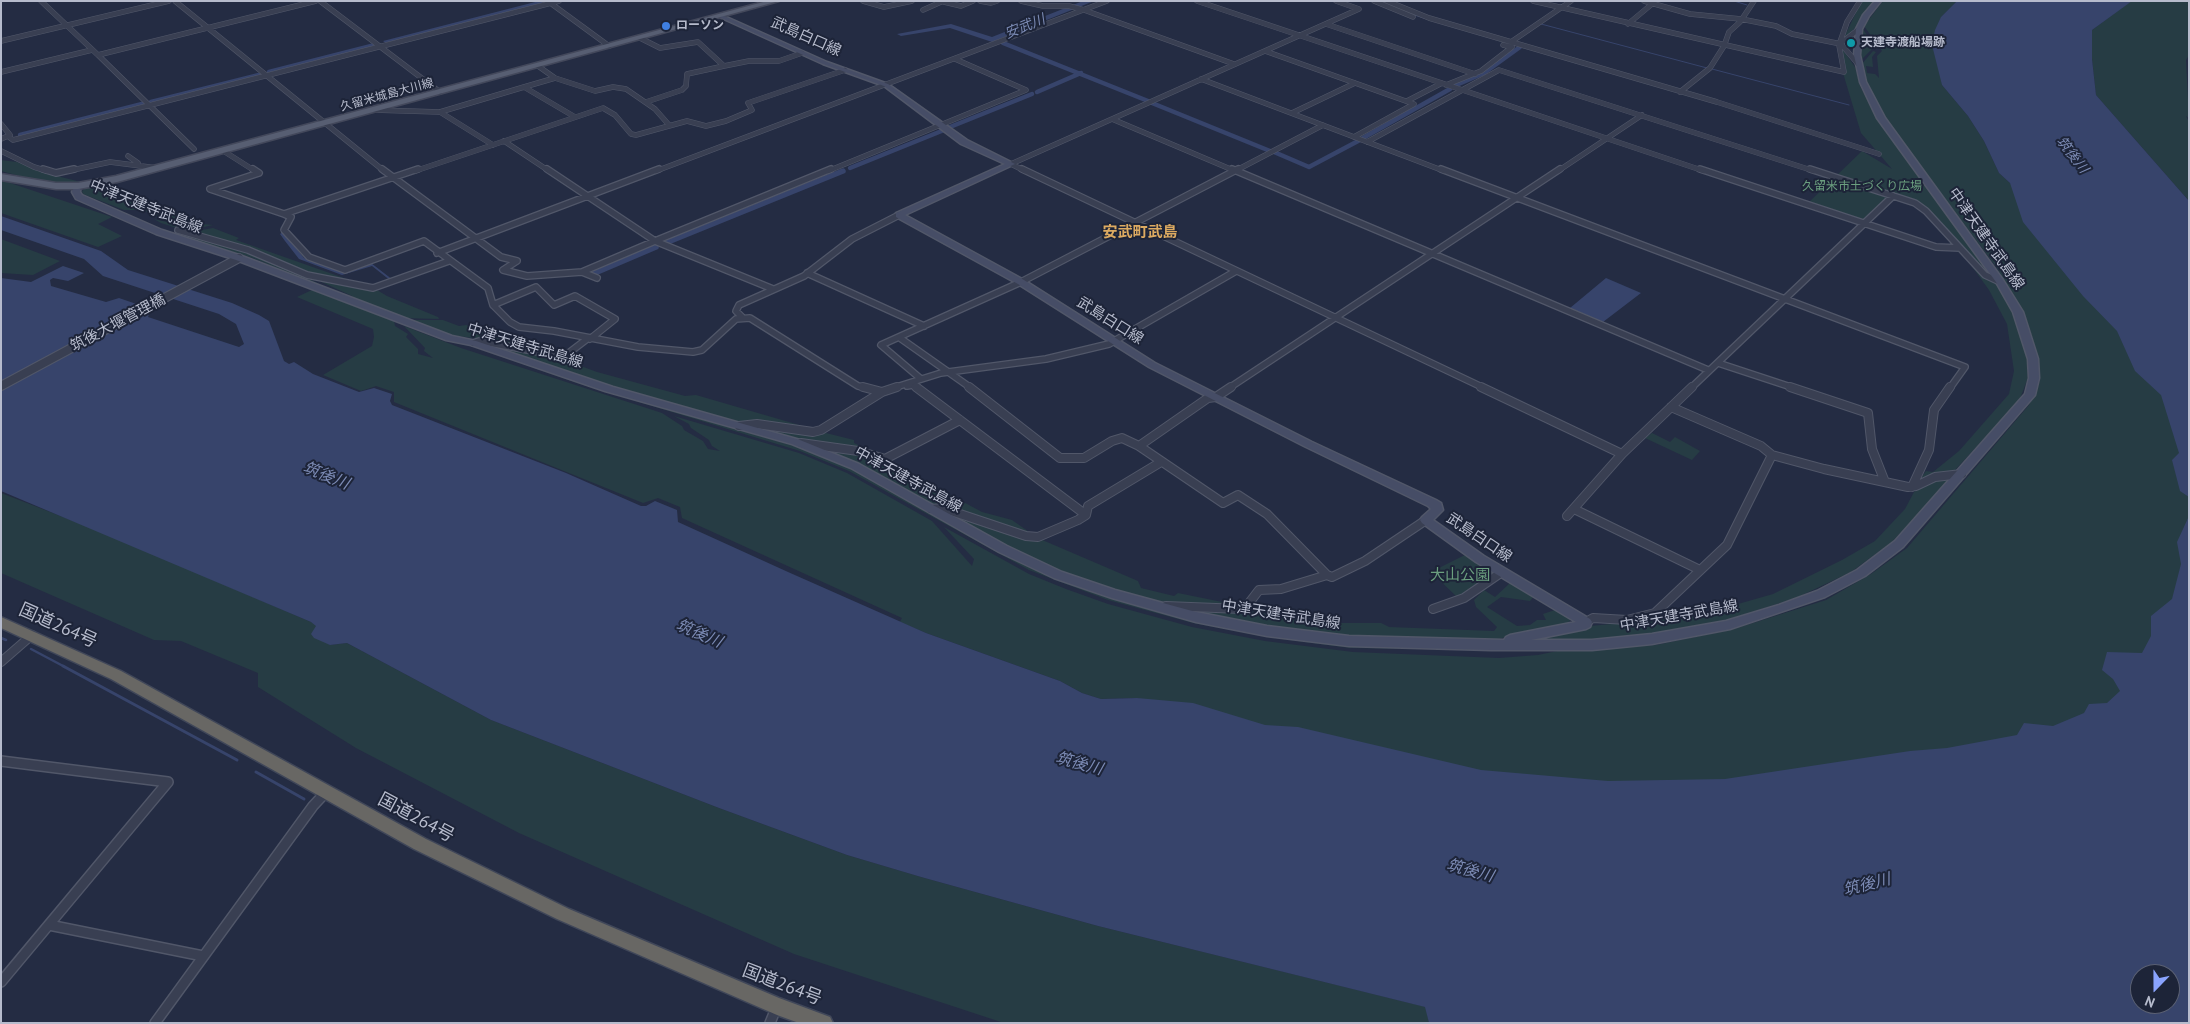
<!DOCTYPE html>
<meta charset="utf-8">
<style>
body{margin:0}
#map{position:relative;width:2190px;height:1024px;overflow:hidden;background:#242c43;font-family:"PT Sans",sans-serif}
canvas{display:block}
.frame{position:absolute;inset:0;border:2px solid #b6bbcc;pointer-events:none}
.north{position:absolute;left:2130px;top:964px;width:50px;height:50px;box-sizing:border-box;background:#1d2438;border:1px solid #5a6073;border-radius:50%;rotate:202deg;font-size:14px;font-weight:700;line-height:20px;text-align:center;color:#b6bbcc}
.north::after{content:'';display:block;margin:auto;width:18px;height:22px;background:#89a3fe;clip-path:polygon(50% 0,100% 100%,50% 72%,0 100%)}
</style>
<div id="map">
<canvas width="2190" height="1024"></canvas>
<div class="frame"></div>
<div class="north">N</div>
</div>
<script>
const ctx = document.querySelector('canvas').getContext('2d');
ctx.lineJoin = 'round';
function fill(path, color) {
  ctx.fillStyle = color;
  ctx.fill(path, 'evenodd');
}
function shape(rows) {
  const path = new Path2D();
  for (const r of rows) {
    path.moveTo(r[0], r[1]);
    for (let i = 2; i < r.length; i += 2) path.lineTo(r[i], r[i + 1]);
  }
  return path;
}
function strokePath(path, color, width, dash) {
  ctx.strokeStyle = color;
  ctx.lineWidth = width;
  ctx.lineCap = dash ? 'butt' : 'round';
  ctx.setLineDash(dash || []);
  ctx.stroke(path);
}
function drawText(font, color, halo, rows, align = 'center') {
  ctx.font = font + ' "PT Sans","Noto Sans JP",sans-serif';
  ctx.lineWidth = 4;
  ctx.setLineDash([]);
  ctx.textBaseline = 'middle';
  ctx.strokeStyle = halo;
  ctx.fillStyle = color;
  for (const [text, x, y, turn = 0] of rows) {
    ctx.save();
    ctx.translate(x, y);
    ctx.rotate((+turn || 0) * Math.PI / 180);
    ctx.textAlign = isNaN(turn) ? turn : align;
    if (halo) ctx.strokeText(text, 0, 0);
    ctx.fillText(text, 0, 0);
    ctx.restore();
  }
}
fill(shape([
 [1874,1,1856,27,1843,40,1861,2],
 [1883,1,1957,1,1941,17,1942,85,1968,116,1984,141,1999,173,2010,183,2189,413,2189,605,2158,676,2051,734,1723,783,1480,779,1247,733,1137,698,1101,699,1082,693,1060,681,926,633,900,622,902,618,682,518,680,507,658,498,643,503,394,402,394,392,376,386,361,391,323,375,372,346,374,337,373,329,297,297,312,290,394,321,395,326,408,334,406,337,418,349,418,354,433,358,424,351,425,348,404,326,461,348,662,413,682,426,684,430,703,441,708,449,720,451,712,446,709,440,691,428,689,424,674,416,799,453,847,473,932,521,972,566,974,559,944,527,1029,574,1066,589,1108,604,1192,627,1265,641,1353,652,1499,658,1538,655,1557,651,1656,645,1734,629,1826,600,1871,574,1907,548,2029,405,2040,381,2038,357,2027,321,1997,268,1885,119,1865,82,1861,65,1873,51,1876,52,1872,57,1873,67,1866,66,1867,73,1875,74,1879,78,1877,56,1882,51,1864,26],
 [2131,1,2189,1,2189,55,2186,60,2189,118,2186,116,2189,122,2189,201,2096,95,2092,59,2092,30],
 [1863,29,1873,44,1873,48,1860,61],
 [1841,47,1855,67,1861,88,1877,118,1991,274,1984,272,1929,211,1893,195,1861,221,1808,203,1862,151,1892,169,1861,133,1843,73,1845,73,1846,68],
 [1,160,17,162,45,173,77,181,91,181,58,183,27,178,1,171],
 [1,180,112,217,98,224,122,236,98,247,1,213],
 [98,185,93,189,131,202,138,200,202,224,213,225,204,227,172,221,142,210,124,210,83,194,82,191,86,188],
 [154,219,202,230,213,228,239,238,236,240,361,284,311,275,280,261,161,223],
 [178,233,247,252,276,263,342,295,253,258,175,234],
 [1,239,60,261,33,275,1,273],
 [1968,261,1984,278,1998,284,2015,315,2027,358,2028,378,2019,401,1955,470,1932,476,1917,483,1926,471,1933,472,1959,451,2009,394,2014,371,2007,324,1989,290],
 [313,278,377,290,387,296,438,317,439,319,400,318,354,300,352,296],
 [406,320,443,320,459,326,466,325,550,353,481,339,450,335],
 [468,345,581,383,801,448,851,468,994,549,1049,575,1269,634,1506,650,1350,648,1267,637,1193,623,1108,600,1029,570,849,471,800,451,580,384],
 [498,348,562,359,597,372,685,396,696,395,813,429,802,430,770,422,738,422,620,389],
 [754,426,779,428,802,435,814,435,822,432,854,440,854,443,880,456,805,442],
 [1652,433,1670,442,1675,437,1700,451,1692,460,1645,438],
 [819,447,859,452,881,462,889,462,982,512,1012,520,1032,534,927,502,856,463],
 [1952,477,1892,542,1851,572,1796,598,1720,622,1646,636,1588,641,1513,642,1590,626,1696,616,1773,594,1842,560,1875,541,1905,509,1914,492,1937,479],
 [1,493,107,534,311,622,316,625,316,629,330,645,347,643,491,720,719,808,847,855,921,877,1098,926,1426,1007,1429,1023,1004,1023,794,954,519,833,356,748,258,687,258,673,181,641,154,640,1,573],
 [942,510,1040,539,1138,581,1141,588,1174,596,1178,593,1237,605,1155,602,1108,589,1056,570,1002,545],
 [1469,553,1496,572,1457,597,1431,572],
 [1511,582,1535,595,1530,601,1501,597,1487,607,1517,626,1530,625,1537,620,1546,620,1543,614,1555,610,1572,618,1567,624,1484,642,1344,637,1267,627,1175,608,1250,611,1318,623,1381,623,1389,627,1494,631,1497,627,1476,607,1474,600,1484,590,1495,597]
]), '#263c44');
fill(shape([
 [539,1,546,4,387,44,383,41],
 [1957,1,2132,1,2092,30,2092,59,2096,95,2189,201,2189,497,2180,491,2172,460,2179,453,2161,395,2135,371,2117,331,2083,296,2023,222,2010,183,1999,173,1984,141,1968,116,1942,85,1932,45,1935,30,1941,17],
 [1,216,101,251,128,270,232,303,259,315,269,321,284,361,289,364,294,362,313,374,359,392,374,388,392,394,390,401,392,405,566,473,641,506,646,506,655,501,677,510,678,522,788,572,926,633,1060,681,1082,693,1101,699,1137,698,1193,703,1265,725,1298,727,1481,770,1608,781,1725,779,1910,751,1947,748,2017,735,2024,723,2053,726,2084,713,2089,704,2107,703,2120,691,2113,679,2102,670,2107,652,2142,653,2151,636,2151,616,2172,599,2181,564,2177,542,2189,516,2189,1023,1429,1023,1425,1007,1098,926,921,877,847,855,719,808,491,720,347,643,330,645,314,638,311,634,316,626,311,622,1,491,1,278,31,282,63,266,84,273,68,281,53,278,50,280,51,286,106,302,119,298,151,309,148,317,239,347,244,344,236,324,219,314,103,276,84,259,1,230],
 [2140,974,2170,974,2170,1004,2140,1004],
 [283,232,304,258,341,272,371,263,393,280,391,281,372,266,342,275,299,259,285,241,280,234],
 [1606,278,1641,293,1603,322,1570,308]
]), '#37446b');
strokePath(shape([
 [1734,1,1747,5],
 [1411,14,1430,20],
 [1440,23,1526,48],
 [1541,24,1707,68],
 [1712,69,1849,105]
]), '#37446b', 1);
strokePath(shape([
 [1,638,6,640],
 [31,649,65,667]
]), '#37446b', 2.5);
strokePath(shape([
 [63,666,237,760],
 [256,772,304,799]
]), '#37446b', 3);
strokePath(shape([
 [1003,43,1148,101],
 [269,72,375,45],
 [1454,86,1484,73,1520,47],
 [1037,92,1081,73],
 [151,102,259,75],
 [1152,103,1270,151],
 [950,127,1032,94],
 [20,135,142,104],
 [1363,138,1450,89],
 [1274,152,1309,167,1360,140],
 [850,168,944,130]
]), '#37446b', 4.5);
strokePath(shape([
 [668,242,843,171],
 [595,273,656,247]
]), '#37446b', 5.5);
fill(shape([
 [1083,1,1094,1,992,42,950,28,901,36,897,34,951,24,992,37,1083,1]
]), '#37446b');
const minorFar3 = shape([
 [41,1,98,55,316,1],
 [175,1,384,171],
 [320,1,440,92],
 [863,1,884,7,912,1],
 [940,1,961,6,973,1],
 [980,1,991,3,997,1],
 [1021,1,1043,6,1069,6,1084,10,1234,64],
 [1197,1,1704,171],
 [1374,1,1413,17],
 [1387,1,1429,18,1717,102,1879,154],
 [1533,1,1844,72,1839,45,1847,22,1860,1],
 [1644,1,1690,14,1741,19,1776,26,1792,34,1841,44,1858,64],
 [549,2,609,46],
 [923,10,941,2],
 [1326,24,1475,74],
 [1628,24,1652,4],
 [640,38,660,48,698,42,724,66,749,61,779,61,802,53],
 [1,41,169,1],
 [1511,42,1571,1],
 [1841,43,1859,29],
 [1265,51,1414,104,1354,137],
 [98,55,194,149],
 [538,66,555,78,595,91,613,87,626,89,655,109,669,125],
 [1,72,92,50],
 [555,78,524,87,575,117],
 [1201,79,1444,171],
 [1446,85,1481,71,1512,47,1503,45],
 [1680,92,1710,68,1724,46,1729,32,1740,22,1754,1],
 [1407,101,1442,83],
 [646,102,682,90,686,86,687,74,724,66],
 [374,110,440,112,524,87],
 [440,112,493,145],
 [1292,113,1355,83],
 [1112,119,1235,171],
 [1,124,10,135,1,139],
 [9,137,13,140,559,1],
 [504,141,549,171],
 [1367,142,1499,70,1814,171],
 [222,150,255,171],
 [1,151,34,167,47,171],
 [128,156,138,163,135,165],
 [1011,164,1025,171],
 [1011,164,1359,9,1336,1],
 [68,171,110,162,157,168],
 [415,171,603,108,615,115,631,134,636,135,687,121,706,126,726,121,752,110,748,103,845,70],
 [656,171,1107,1],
 [828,171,1026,90,955,59],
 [1235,171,1323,125],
 [1558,171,1642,115]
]);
const minorFar2 = shape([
 [43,169,56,173,74,169],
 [253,169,259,173,210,189,284,214],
 [382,169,501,257,517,261,503,270,527,276,582,272,597,278],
 [418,169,284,214,291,217,284,230,309,257,345,270,424,241,488,288,493,305,510,322,519,327,554,331,638,347,693,352,702,350,736,319,750,318,858,386,868,388],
 [547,169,655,241,831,169],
 [1022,169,1484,388],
 [1232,169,1708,370],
 [1441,169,1965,367,1950,388],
 [1700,169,1936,247,1960,248],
 [1810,169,1915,203,1926,211,1985,275,2000,282],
 [178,230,248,250,307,275,373,288,449,261],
 [437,253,659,169],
 [582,272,655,241,773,289],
 [807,273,924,326],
 [493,305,536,287,554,305,575,296,615,319,590,339],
 [742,317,736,311,739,305,804,276,852,239,899,215],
 [900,338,971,388],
 [473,343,479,341,560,356,566,355,587,339],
 [1718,363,1794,388],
 [921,379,881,345,1021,282,1238,169],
 [907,386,913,385,918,388],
 [893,388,941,373,1046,359,1109,344,1236,271],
 [1229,388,1560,169],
 [1691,388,1893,196]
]);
const minorFar1 = shape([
 [863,387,882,392,897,387],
 [916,387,1086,515],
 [969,387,1060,458,1084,458,1112,441,1122,438,1139,446,1223,503,1238,495,1267,514,1327,575],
 [1481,387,1622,454],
 [1790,387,1868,413,1872,449,1885,482],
 [1671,407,1761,446,1772,455,1824,469,1908,487,1916,486,1935,477,1962,474],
 [739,426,757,424,813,432,821,430,882,392],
 [801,443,858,451,885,459,960,420],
 [1139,446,1208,398,1216,397,1231,387],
 [1912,487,1929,450,1934,410,1950,387],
 [931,509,942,508,1026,536,1038,537,1078,520,1086,515,1088,506,1161,462],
 [1574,509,1700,570],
 [1567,516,1622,454,1692,387],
 [1166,606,1241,609,1246,607,1259,590,1281,589,1327,575,1332,577,1365,561,1426,520],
 [1433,609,1464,598,1502,572],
 [1586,622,1593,618,1627,620,1655,613,1727,545,1772,455],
 [1,662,32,635]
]);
const minor = shape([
 [1,761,168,782],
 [49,925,203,956],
 [1,982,168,782],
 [155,1023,313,806,326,792],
 [770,1023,777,1006]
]);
const tertiary = shape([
 [1,386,239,258]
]);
const secondary = shape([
 [1875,1,1881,1,1869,16,1862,29,1860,55,1866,82,1885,118,2003,280,2023,312,2038,359,2039,378,2035,395,1903,547,1865,576,1825,597,1730,629,1652,644,1592,650,1491,650,1349,646,1267,636,1196,622,1112,598,1054,578,999,552,851,468,792,444,605,391,471,345,446,340,236,260,156,234,76,199,72,192,75,184,81,184,80,192,82,195,162,230,242,256,452,336,476,341,613,387,800,440,859,464,1007,546,1062,572,1115,590,1196,612,1267,626,1349,636,1504,640,1506,637,1510,635,1576,622,1476,562,1422,523,1420,520,1422,517,1431,509,1428,506,1304,446,1149,367,1018,284,896,217,896,213,1005,164,961,144,884,86,823,64,717,16,722,15,827,62,888,84,967,140,1015,164,905,215,1024,280,1155,363,1312,442,1436,500,1441,503,1443,510,1433,520,1484,556,1590,619,1592,622,1590,627,1586,629,1531,640,1592,640,1652,634,1726,621,1779,605,1817,591,1857,570,1895,541,2025,394,2029,378,2028,359,2013,312,1996,282,1877,118,1860,82,1854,55,1856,29,1863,15,1875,1]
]);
const primary = shape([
 [767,1,779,1,117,182,78,189,56,189,1,180,1,174,56,183,78,183,116,176,767,1]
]);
const trunk = shape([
 [1,617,121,671,426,839,569,909,779,998,830,1017,833,1023,799,1023,777,1015,557,919,414,849,111,679,1,628,1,617]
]);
strokePath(minorFar3, '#515769', 5.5);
strokePath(minorFar2, '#515769', 8);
strokePath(minorFar1, '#515769', 10);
strokePath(minor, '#515769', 12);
strokePath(tertiary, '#515769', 10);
strokePath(secondary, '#515769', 3);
strokePath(primary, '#43485b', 3);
strokePath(trunk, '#404759', 3);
strokePath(minorFar3, '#393f52', 4.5);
strokePath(minorFar2, '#393f52', 5.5);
strokePath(minorFar1, '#393f52', 8);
strokePath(minor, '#393f52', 9);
strokePath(tertiary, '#393f52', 8);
fill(secondary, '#464d66');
fill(primary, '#575e72');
fill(trunk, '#686764');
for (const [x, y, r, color] of [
 [666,26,5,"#3f7fe0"],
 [1851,43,5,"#0f9aa8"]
]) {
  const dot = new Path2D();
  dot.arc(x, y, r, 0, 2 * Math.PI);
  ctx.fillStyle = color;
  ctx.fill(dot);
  strokePath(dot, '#1d2438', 2);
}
drawText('bold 12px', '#b6bbcc', '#1d2438', [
 ["ローソン",676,26],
 ["天建寺渡船場跡",1861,43]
], 'left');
drawText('12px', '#b6bbcc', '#1d2438', [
 ["久留米城島大川線",387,95,-15]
]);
drawText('12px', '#6b9f7f', '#1d2438', [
 ["久留米市土づくり広場",1862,187]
]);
drawText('italic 14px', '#7c8bb5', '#1d2438', [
 ["安武川",1025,27,-22],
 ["筑後川",2072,155,52]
]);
drawText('15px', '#b6bbcc', '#1d2438', [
 ["武島白口線",806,37,24],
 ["中津天建寺武島線",146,207,22],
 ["中津天建寺武島線",1986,239,55],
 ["武島白口線",1110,321,32],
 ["筑後大堰管理橋",118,323,-28],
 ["中津天建寺武島線",525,346,17],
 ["中津天建寺武島線",908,480,29],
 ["武島白口線",1479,538,34],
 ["中津天建寺武島線",1281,615,9],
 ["中津天建寺武島線",1679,616,-10]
]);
drawText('bold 15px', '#dcaa61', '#1d2438', [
 ["安武町武島",1140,233]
]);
drawText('15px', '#6b9f7f', '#1d2438', [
 ["大山公園",1460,576]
]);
drawText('italic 16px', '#7c8bb5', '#1d2438', [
 ["筑後川",326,476,22],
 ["筑後川",699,634,23],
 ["筑後川",1079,764,15],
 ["筑後川",1470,871,15],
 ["筑後川",1867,885,-14]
]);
drawText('18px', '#b6bbcc', '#1d2438', [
 ["国道264号",58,626,24],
 ["国道264号",416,818,28],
 ["国道264号",782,985,21]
]);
</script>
